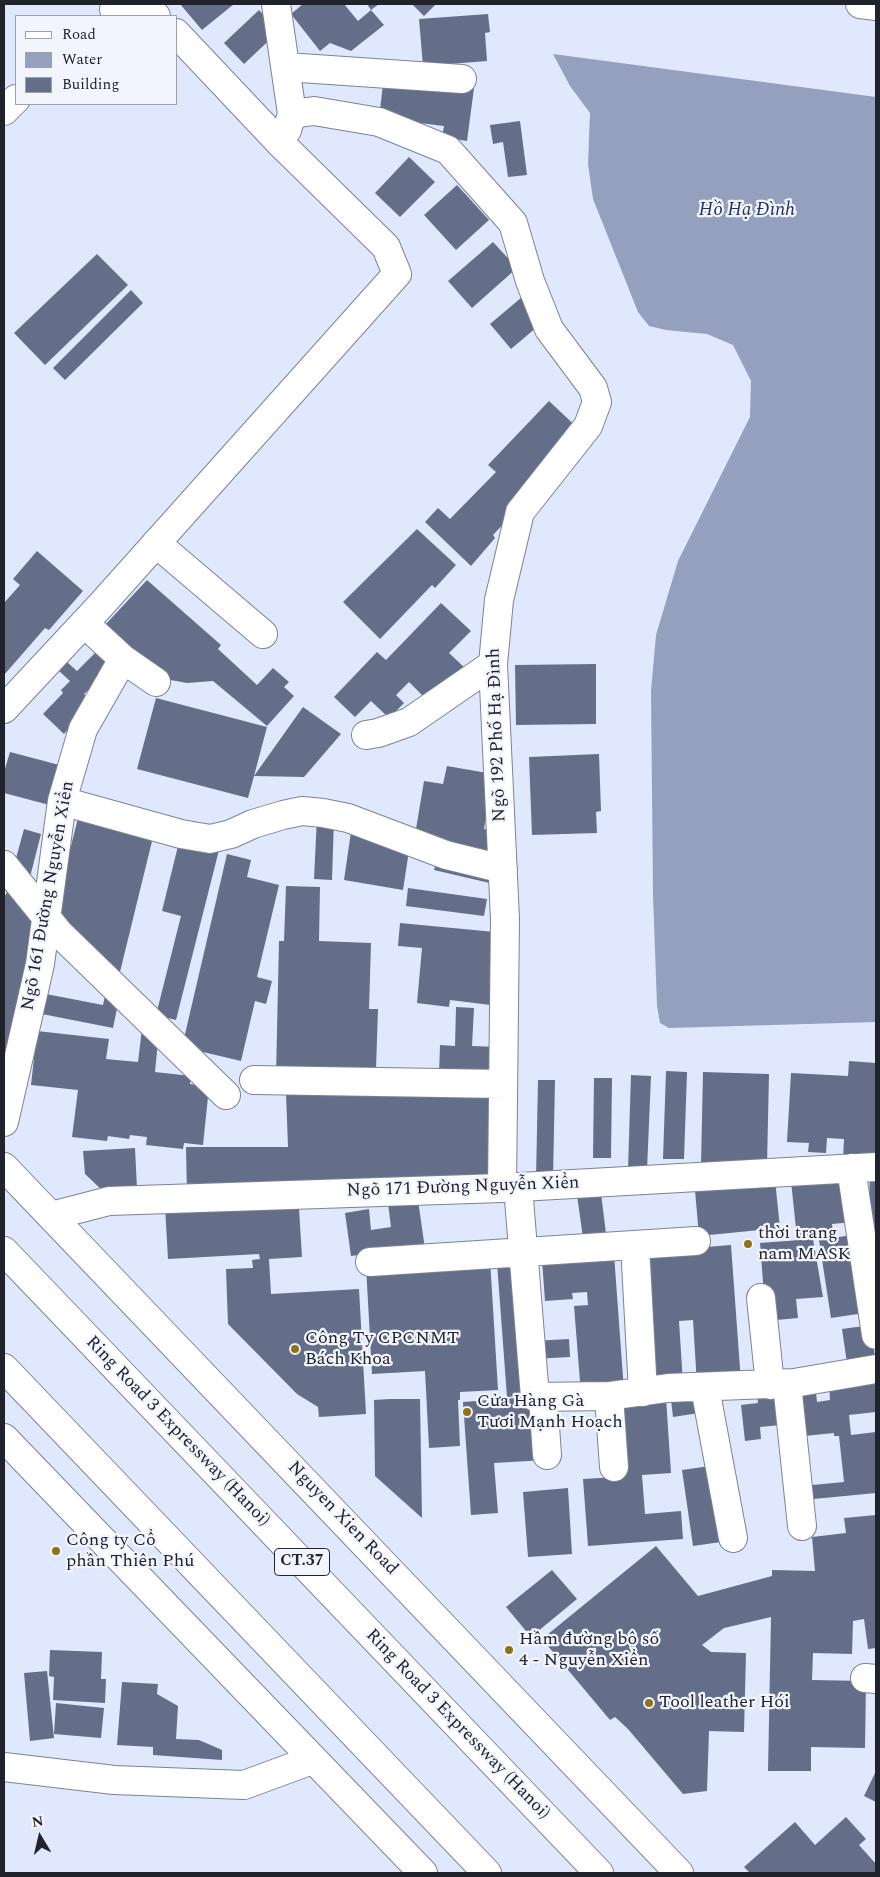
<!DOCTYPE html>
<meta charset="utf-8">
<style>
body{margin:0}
#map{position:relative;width:880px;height:1877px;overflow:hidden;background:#e0e8fd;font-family:Spectral,serif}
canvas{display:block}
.frame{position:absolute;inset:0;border:5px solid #20232b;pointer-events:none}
.legend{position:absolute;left:15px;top:15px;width:162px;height:90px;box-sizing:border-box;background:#f2f5fe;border:1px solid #9ea1aa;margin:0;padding:6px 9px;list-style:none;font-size:15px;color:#20232b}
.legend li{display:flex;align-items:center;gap:10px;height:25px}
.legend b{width:25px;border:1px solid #9ea1aa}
.north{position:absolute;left:15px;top:1812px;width:50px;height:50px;-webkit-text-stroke:4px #f2f5fe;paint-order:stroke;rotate:351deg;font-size:14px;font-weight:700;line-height:20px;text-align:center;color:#20232b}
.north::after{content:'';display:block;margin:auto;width:18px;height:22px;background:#20232b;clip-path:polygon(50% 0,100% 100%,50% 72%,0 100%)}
</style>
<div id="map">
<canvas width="880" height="1877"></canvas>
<div class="frame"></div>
<ul class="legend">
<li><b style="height:6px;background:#fff"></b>Road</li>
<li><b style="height:14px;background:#95a0be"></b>Water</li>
<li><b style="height:14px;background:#646e89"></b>Building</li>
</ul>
<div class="north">N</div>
</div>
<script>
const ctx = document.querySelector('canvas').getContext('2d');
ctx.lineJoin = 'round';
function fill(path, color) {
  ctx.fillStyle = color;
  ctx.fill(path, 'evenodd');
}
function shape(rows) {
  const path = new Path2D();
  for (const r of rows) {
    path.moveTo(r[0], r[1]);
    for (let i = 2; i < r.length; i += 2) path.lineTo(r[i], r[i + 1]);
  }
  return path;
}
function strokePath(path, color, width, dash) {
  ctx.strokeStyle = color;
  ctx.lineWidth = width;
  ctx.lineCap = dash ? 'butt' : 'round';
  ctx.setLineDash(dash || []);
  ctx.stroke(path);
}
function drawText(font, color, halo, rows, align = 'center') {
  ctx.font = font + ' Spectral,serif';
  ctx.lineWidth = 4.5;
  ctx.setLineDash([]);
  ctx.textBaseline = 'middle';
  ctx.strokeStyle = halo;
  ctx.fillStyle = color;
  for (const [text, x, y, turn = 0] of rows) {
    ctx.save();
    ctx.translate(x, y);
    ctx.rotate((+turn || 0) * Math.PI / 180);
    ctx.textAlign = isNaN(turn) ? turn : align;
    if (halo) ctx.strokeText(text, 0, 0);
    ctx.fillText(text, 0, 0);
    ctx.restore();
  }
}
fill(shape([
 [553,54,876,97,876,1022,669,1028,660,1023,657,1006,653,895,651,691,656,635,678,561,750,417,751,381,733,345,707,334,666,330,649,326,638,312,593,199,588,164,590,113,570,86]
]), '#95a0be');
fill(shape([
 [180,4,234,4,202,30],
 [303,4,344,4,358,21,371,10,384,25,351,51,330,43,320,51,291,14],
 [367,4,379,4,371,10],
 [412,4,436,4,424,16],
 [259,10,279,31,244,64,224,43],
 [488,14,490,32,485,33,487,61,423,66,419,19],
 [384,76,474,88,467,141,442,137,444,126,379,118],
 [520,121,527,175,508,177,503,142,493,144,490,125],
 [409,157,435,182,400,217,375,193],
 [457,185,489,220,456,250,424,215],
 [493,242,517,268,472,308,448,281],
 [97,254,128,285,45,365,14,333],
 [131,290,143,303,65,380,53,368],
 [522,297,543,322,511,349,490,324],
 [549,401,582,432,526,500,493,535,495,538,471,566,425,522,438,508,450,519,496,472,488,465],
 [417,529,456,565,435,588,432,585,380,639,343,602],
 [37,551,83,591,49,630,45,628,4,675,4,603,20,585,13,579],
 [147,580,221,645,218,649,257,685,273,668,289,682,284,687,294,696,267,726,213,681,187,683,165,679,105,625],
 [441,603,471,631,449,653,466,669,449,686,444,681,426,699,409,682,396,695,404,703,389,718,371,701,355,717,334,697,377,652,386,660],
 [102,646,119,662,84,694,93,703,64,734,43,714,63,693,61,690,70,681,59,671,67,662,77,671],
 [596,664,596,724,516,725,515,665],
 [156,698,267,727,254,776,303,707,341,734,304,777,254,776,248,798,137,769],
 [10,752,67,767,57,807,4,793,4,772],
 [599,754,601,811,596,812,597,833,532,835,529,757],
 [447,766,493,774,484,829,498,832,494,855,414,841,424,781,443,784],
 [317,817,334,818,332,880,314,879],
 [78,818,154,833,119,976,55,919,59,894],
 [352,825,410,844,403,890,344,880],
 [24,829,41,834,30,877,12,873],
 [178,846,219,850,176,1020,156,1015,181,916,162,911],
 [227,854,251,860,247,877,279,885,257,977,272,981,266,1004,255,1001,241,1061,182,1047],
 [438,856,497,870,494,884,434,870],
 [286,886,320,887,319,941,371,943,369,1009,378,1009,376,1069,276,1075,279,941,284,941],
 [10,888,44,921,21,1022,5,1050,4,897],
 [408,888,487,899,484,916,406,906],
 [400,923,495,932,499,1006,450,1000,449,1007,417,1003,422,948,398,946],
 [106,991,120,994,113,1028,42,1014,46,994,103,1005],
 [456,1007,474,1008,472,1046,497,1047,496,1076,439,1074,440,1045,455,1046],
 [142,1029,159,1031,155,1072,191,1076,190,1084,209,1087,203,1145,184,1143,183,1149,146,1145,147,1137,130,1135,129,1139,108,1136,107,1141,72,1137,78,1090,31,1085,37,1031,109,1039,106,1059,138,1062],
 [849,1061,876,1063,876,1162,843,1160,844,1139,827,1138,826,1153,808,1152,809,1143,787,1142,791,1073,848,1076],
 [666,1071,687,1072,684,1159,663,1159],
 [703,1072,769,1074,767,1166,701,1165],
 [631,1075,651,1076,647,1170,628,1169],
 [594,1078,612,1078,611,1158,593,1158],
 [538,1080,555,1080,553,1178,536,1178],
 [497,1085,500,1186,187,1196,186,1147,288,1147,286,1093],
 [135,1148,137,1189,103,1191,85,1174,83,1151],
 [848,1174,853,1222,832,1224,833,1234,797,1238,791,1181],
 [870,1176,876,1177,876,1227,868,1227],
 [694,1179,775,1180,780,1228,699,1236],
 [600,1185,607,1242,584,1245,576,1188],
 [418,1200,425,1249,394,1250,351,1256,345,1213,369,1209,371,1230,391,1227,388,1203],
 [280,1204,281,1209,299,1208,302,1257,269,1259,271,1294,359,1289,366,1414,319,1417,318,1407,297,1394,228,1324,226,1269,253,1268,252,1260,260,1259,259,1254,168,1259,165,1206],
 [859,1234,871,1312,831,1318,819,1240],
 [813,1239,823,1297,796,1299,798,1318,766,1321,760,1243],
 [731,1245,741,1382,697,1385,693,1320,679,1321,683,1383,654,1385,644,1252],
 [614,1254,624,1391,581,1394,574,1306,588,1305,587,1292,572,1293,573,1299,545,1301,542,1260],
 [490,1259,498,1390,460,1392,460,1400,458,1400,460,1446,429,1448,425,1371,372,1374,366,1266],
 [521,1260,532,1395,507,1397,497,1263],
 [871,1325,876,1366,848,1370,842,1329],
 [569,1339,570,1357,534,1359,533,1341],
 [876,1378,876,1412,849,1415,851,1435,876,1432,876,1493,803,1500,802,1486,844,1482,839,1436,834,1436,834,1433,804,1436,799,1385,815,1384,817,1402,830,1400,829,1383],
 [695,1389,699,1413,673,1417,670,1391],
 [778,1392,781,1425,760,1427,761,1439,745,1441,741,1405,758,1403,757,1393],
 [517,1398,517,1405,543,1403,546,1460,494,1463,498,1513,471,1515,463,1402],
 [666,1398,671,1473,642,1475,645,1514,681,1511,683,1539,588,1546,583,1479,618,1477,613,1402],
 [390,1399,420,1399,422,1518,375,1476,374,1400],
 [717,1465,728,1541,693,1546,682,1470],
 [568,1488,572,1554,528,1557,523,1492],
 [876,1515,876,1648,868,1649,864,1619,853,1621,852,1654,813,1653,812,1680,866,1681,865,1748,811,1747,811,1771,768,1771,771,1617,724,1628,702,1645,711,1652,746,1653,744,1732,709,1731,707,1791,683,1794,628,1729,615,1717,610,1720,542,1639,656,1546,698,1596,772,1576,772,1570,815,1571,812,1537,846,1533,844,1518],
 [552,1570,577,1599,531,1637,506,1607],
 [50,1650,102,1652,101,1679,106,1679,105,1703,53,1700,54,1677,49,1676],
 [47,1671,54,1738,30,1741,24,1673],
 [122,1682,158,1684,157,1694,178,1706,176,1739,199,1740,222,1750,222,1760,153,1755,153,1747,117,1745],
 [56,1703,104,1708,101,1738,54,1734],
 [876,1771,876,1802,864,1796],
 [846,1817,866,1839,859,1845,876,1864,876,1873,750,1873,744,1867,795,1822,815,1845]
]), '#646e89');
const minor = shape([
 [276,4,292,114,287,130],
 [860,4,876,6],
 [114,9,133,10,156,16],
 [286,67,462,79],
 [4,111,16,99],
 [292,114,314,111,379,122,448,150,513,223,530,281,549,329,593,388,597,402,588,426,520,512,499,600,493,664,505,919,502,1188],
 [156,543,263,634],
 [84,623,123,659],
 [4,709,101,605,397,274,386,247,278,141,176,33],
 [366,735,378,733,409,722,493,664],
 [62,801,181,834,210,839,231,834,253,824,283,815,302,811,323,813,348,818,446,855,503,869],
 [4,865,59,933,226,1095],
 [254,1080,503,1084],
 [4,1122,40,964,62,801,83,729,123,659,156,682],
 [851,1168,876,1335],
 [518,1187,535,1397,609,1396,668,1388,794,1383,876,1369],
 [51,1216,109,1201,502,1188,876,1167],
 [635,1245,643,1392],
 [370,1262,696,1241],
 [761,1298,770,1385],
 [787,1384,802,1526],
 [705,1388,733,1538],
 [609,1396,614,1467],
 [543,1398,547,1455],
 [865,1678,876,1679],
 [4,1767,114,1780,244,1785,312,1760]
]);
const major = shape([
 [4,1167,679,1873],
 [4,1438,423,1873]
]);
const highway = shape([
 [4,1251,599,1873],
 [4,1368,487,1873]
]);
strokePath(minor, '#7c8395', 30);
strokePath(major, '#7c8395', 30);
strokePath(highway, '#7c8395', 30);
strokePath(minor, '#fff', 28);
strokePath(major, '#fff', 28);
strokePath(highway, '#fff', 28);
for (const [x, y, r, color] of [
 [748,1244,5,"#907218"],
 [295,1349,5,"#907218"],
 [467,1412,5,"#907218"],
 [56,1551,5,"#907218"],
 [509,1650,5,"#907218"],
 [649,1703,5,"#907218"]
]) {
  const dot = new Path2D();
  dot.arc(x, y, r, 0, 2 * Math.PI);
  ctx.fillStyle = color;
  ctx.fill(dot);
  strokePath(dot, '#f2f5fe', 2);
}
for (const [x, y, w] of [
 [302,1562,55]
]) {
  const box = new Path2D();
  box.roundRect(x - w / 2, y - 13.5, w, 27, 4);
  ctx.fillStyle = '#f2f5fe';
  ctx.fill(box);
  strokePath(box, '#20232b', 1);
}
drawText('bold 16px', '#20232b', null, [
 ["CT.37",302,1562]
]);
drawText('18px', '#20232b', '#f2f5fe', [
 ["Ngõ 192 Phố Hạ Đình",498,735,-92],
 ["Ngõ 161 Đường Nguyễn Xiển",49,896,-80],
 ["Ngõ 171 Đường Nguyễn Xiển",463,1188,-2],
 ["Ring Road 3 Expressway (Hanoi)",177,1432,46],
 ["Nguyen Xien Road",342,1519,46],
 ["Ring Road 3 Expressway (Hanoi)",457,1725,46]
]);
drawText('18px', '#20232b', '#f2f5fe', [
 ["thời trang",758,1234],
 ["nam MASK",758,1255],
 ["Công Ty CPCNMT",305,1339],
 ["Bách Khoa",305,1360],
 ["Cửa Hàng Gà",477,1402],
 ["Tươi Mạnh Hoạch",477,1423],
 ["Công ty Cổ",66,1541],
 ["phần Thiên Phú",66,1562],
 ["Hầm đường bộ số",519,1640],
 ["4 - Nguyễn Xiển",519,1661],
 ["Tool leather Hói",659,1703]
], 'left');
drawText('italic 19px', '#24315a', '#f2f5fe', [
 ["Hồ Hạ Đình",747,211]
]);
</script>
